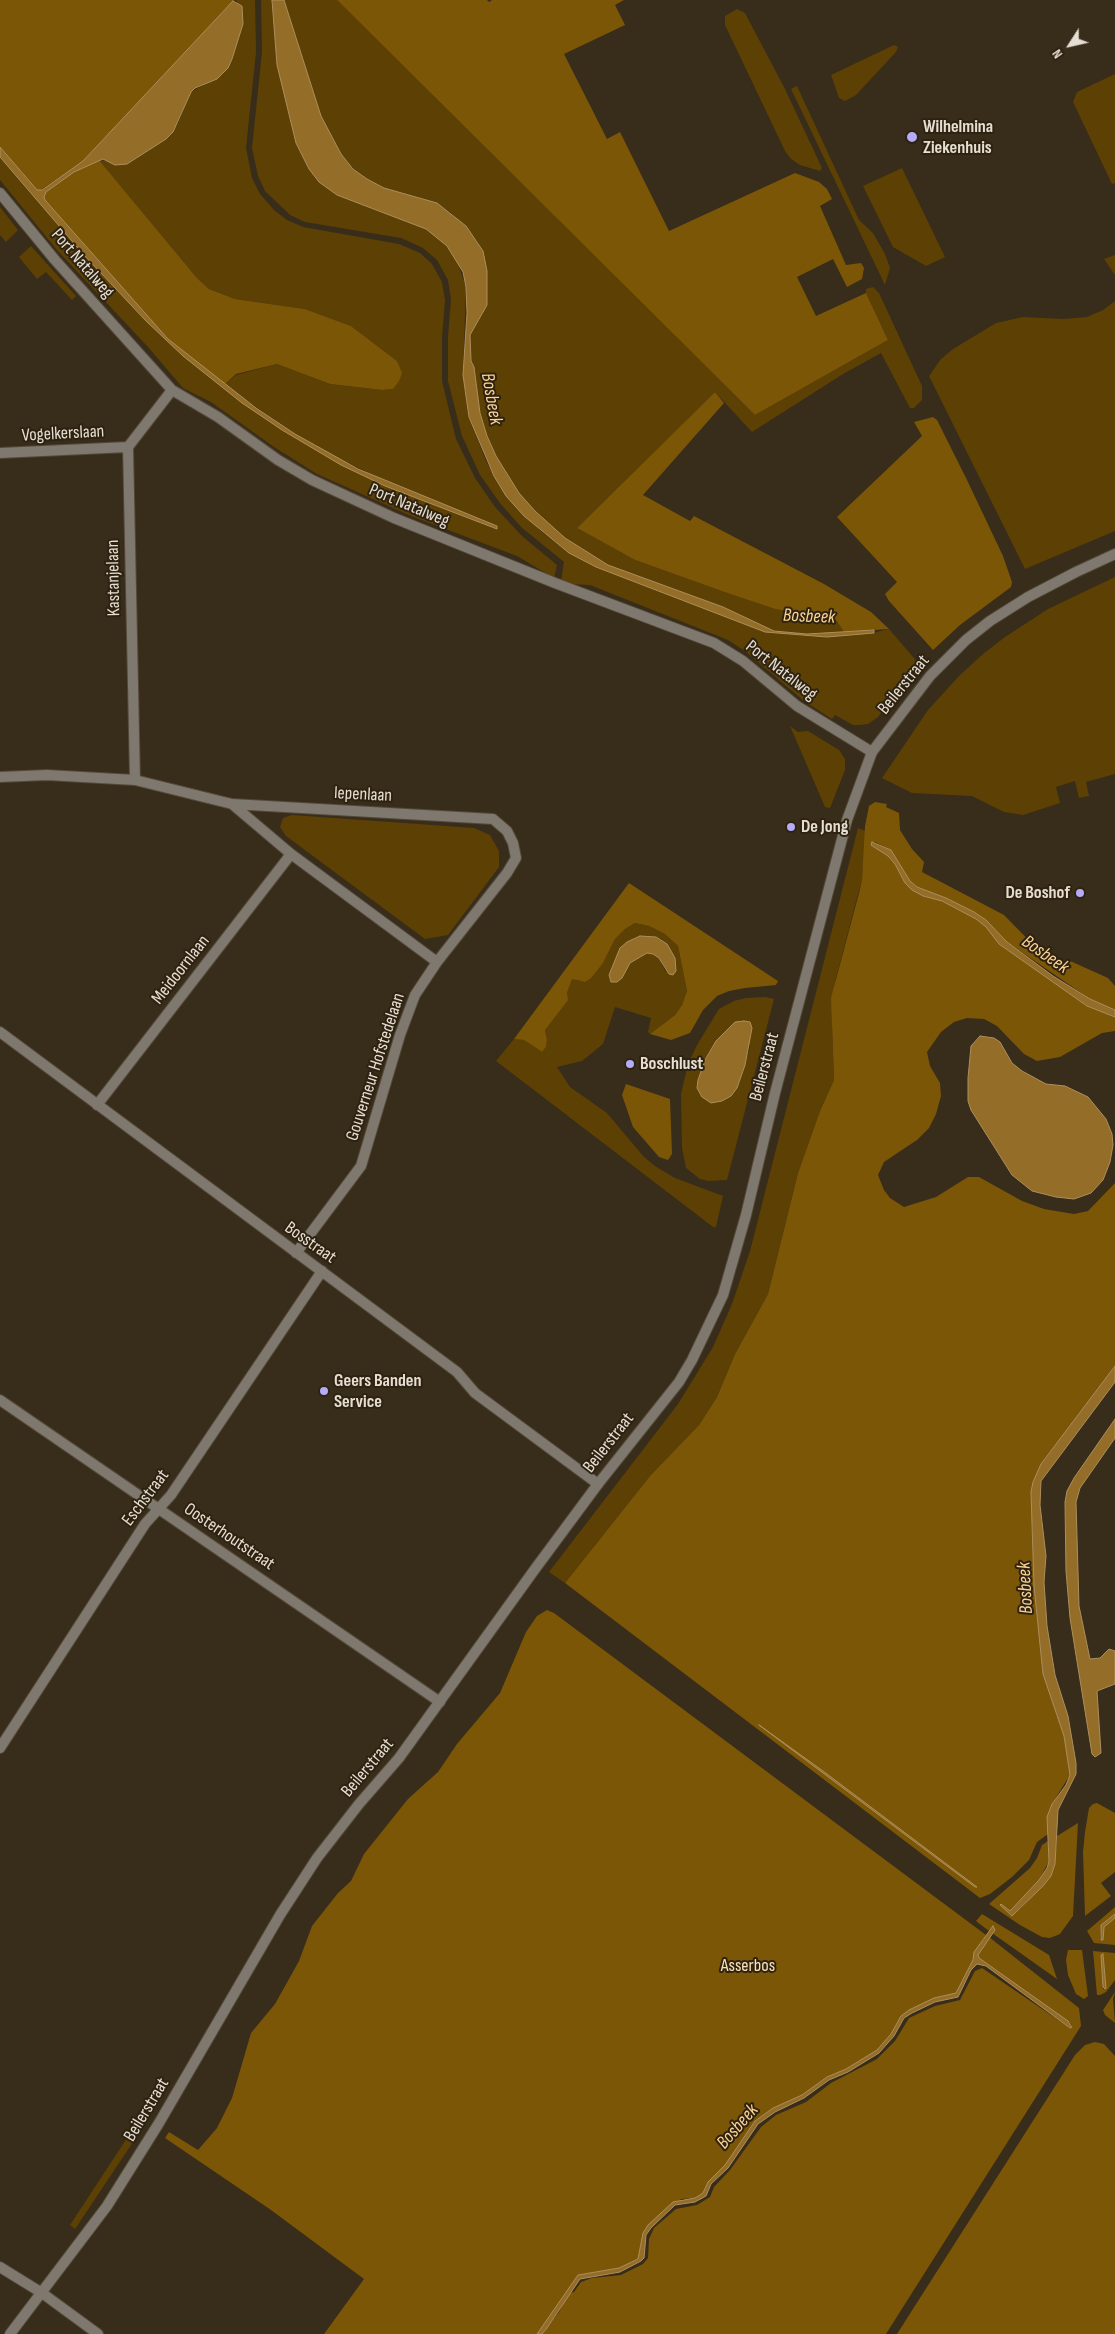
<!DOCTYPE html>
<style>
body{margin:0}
#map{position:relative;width:1115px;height:2334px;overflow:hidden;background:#382c1a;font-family:"Sofia Sans Condensed",sans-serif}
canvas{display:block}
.north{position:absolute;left:1045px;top:20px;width:50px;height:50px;-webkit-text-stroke:4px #2e2210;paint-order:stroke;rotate:235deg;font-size:14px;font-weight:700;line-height:20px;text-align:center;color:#e6ded3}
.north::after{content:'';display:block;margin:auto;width:18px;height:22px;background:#e6ded3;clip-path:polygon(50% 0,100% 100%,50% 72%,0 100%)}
</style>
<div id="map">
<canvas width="1115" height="2334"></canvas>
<div class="north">N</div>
</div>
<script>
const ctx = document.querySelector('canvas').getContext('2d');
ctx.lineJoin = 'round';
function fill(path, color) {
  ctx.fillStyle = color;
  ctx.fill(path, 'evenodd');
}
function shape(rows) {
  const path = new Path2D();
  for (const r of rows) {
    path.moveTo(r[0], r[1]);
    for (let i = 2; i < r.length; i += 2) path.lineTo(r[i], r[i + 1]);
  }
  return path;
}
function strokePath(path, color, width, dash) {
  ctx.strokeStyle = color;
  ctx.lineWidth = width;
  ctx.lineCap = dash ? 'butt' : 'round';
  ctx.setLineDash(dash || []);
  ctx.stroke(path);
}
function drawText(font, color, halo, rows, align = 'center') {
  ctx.font = font + ' "Sofia Sans Condensed",sans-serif';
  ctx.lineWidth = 4;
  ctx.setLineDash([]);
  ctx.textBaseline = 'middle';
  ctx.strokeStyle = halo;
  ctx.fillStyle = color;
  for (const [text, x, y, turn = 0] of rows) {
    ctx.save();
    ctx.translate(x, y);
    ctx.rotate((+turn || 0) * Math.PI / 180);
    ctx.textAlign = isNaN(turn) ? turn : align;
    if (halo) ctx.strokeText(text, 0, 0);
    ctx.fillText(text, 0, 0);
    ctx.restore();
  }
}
fill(shape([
 [234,0,255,0,256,52,246,148,252,178,260,194,274,210,287,220,303,227,399,244,420,253,432,264,442,282,445,300,442,337,442,381,456,439,475,478,495,507,522,536,557,565,554,578,517,556,411,516,317,474,274,447,211,402,183,388,148,347,57,250,0,180,0,157,84,255,146,321,183,356,242,403,282,430,341,465,385,486,497,529,497,526,388,482,327,453,295,434,224,385,236,375,277,364,330,384,382,390,393,389,397,361,351,326,305,309,235,299,209,289,197,278,99,160,127,164,166,139,178,123,191,92,223,74,237,1],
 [261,0,272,0,277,65,296,143,309,169,337,195,426,229,447,246,457,261,466,287,463,375,469,417,486,461,506,496,542,532,569,553,596,567,765,632,827,637,873,633,889,629,919,664,878,717,868,724,860,725,853,725,835,715,832,719,804,701,745,651,728,640,590,585,569,584,561,581,564,562,521,527,500,503,480,475,462,436,448,381,448,337,451,299,448,280,437,260,423,248,401,238,305,222,290,215,265,191,258,176,252,148,262,52],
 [284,0,337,0,755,415,888,340,866,293,866,289,873,287,879,293,922,386,922,400,914,408,910,408,881,353,843,374,752,432,715,392,577,528,635,560,730,594,775,609,836,620,844,632,807,634,774,631,723,607,608,565,565,538,535,511,519,493,496,456,487,436,480,413,474,367,471,361,470,335,482,314,487,271,483,251,475,238,451,213,437,203,384,188,367,179,354,169,341,154,321,116],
 [737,9,745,13,785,89,822,168,820,171,800,165,791,159,785,151,725,25,725,16],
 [894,45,898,47,896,52,856,95,845,101,839,98,831,75],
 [1115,74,1115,183,1112,184,1073,102,1077,92],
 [797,86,859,220,873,233,885,254,890,268,885,285,791,89],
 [902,168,945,257,926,266,893,247,863,186],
 [0,207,18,230,6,242,0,235],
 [31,246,76,296,72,300,46,272,37,279,19,257],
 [1115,255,1115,275,1104,259],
 [1115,301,1115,531,1025,569,929,376,941,359,953,349,996,323,1023,317,1063,319,1087,317,1103,310],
 [1115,577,1115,774,1086,782,1089,796,1079,798,1075,781,1056,787,1060,803,1023,815,1004,812,972,796,912,793,882,778,928,710,959,676,983,654,1005,637,1048,609],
 [790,726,798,732,808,731,839,750,845,759,845,770,830,808,825,807],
 [292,815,474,828,490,835,499,851,499,867,448,935,425,939,286,836,280,827,283,818],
 [858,828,866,831,862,879,835,982,832,1026,834,1080,820,1111,798,1173,768,1294,735,1354,717,1397,699,1425,650,1476,565,1583,549,1572,678,1404,713,1347,732,1304,750,1251],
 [635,923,649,926,665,934,678,946,687,991,682,1005,675,1015,650,1034,648,1032,651,1018,615,1007,603,1044,582,1061,557,1067,570,1087,607,1113,644,1157,655,1166,675,1178,723,1196,716,1227,713,1227,496,1061,514,1039,524,1040,542,1052,546,1047,547,1040,545,1030,567,993,572,978,579,981,603,963,615,939,625,929],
 [640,936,656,937,662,940,666,972,659,958,653,954,647,953,630,963,622,978,609,979],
 [765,997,774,999,727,1180,708,1181,700,1179,686,1168,682,1148,681,1094,688,1064,697,1045,719,1009,734,1001,746,998],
 [735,1022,750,1047,737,1088,697,1088,698,1080,705,1060,716,1041],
 [129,2135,135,2139,75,2229,70,2225]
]), '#5d4003');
fill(shape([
 [0,0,234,0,83,161,39,191,37,190,0,147],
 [337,0,487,0,489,2,492,0,624,0,615,5,625,25,564,54,607,139,620,132,669,231,795,173,819,182,827,189,832,199,820,206,846,265,861,263,864,268,862,279,847,287,833,259,797,277,816,316,866,293,888,340,755,415],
 [99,160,197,278,209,289,235,299,305,309,351,326,397,361,402,373,399,381,393,389,382,390,330,384,277,364,236,374,224,385,168,339,45,200,44,197,46,192,74,172],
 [715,392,724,403,643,495,690,521,694,516,824,584,871,612,889,629,844,632,836,620,775,609,730,594,635,560,577,528],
 [933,417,937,420,967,480,1003,556,1012,582,1011,587,960,625,933,650,889,601,885,594,897,582,837,517,922,436,914,422],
 [875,802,887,804,886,807,899,813,900,830,912,849,924,862,922,872,1004,915,1058,970,1068,960,1108,978,1115,986,1115,1010,1090,999,1007,942,986,920,946,898,917,887,910,881,891,850,875,842,871,845,888,856,895,864,905,883,923,896,942,901,976,919,986,927,999,944,1087,1006,1115,1017,1115,1031,1102,1033,1060,1057,1037,1061,1024,1054,997,1026,984,1019,967,1018,954,1022,941,1032,927,1052,930,1066,940,1083,941,1096,936,1114,929,1128,917,1140,884,1162,878,1175,884,1190,890,1198,904,1207,936,1197,968,1177,979,1177,1022,1201,1044,1209,1074,1214,1088,1211,1115,1183,1115,1366,1041,1464,1032,1529,1034,1586,1043,1674,1064,1736,1070,1775,1052,1804,1047,1817,1048,1834,1037,1842,1029,1860,1012,1877,990,1894,980,1898,565,1583,650,1476,699,1425,717,1397,735,1354,768,1294,798,1173,820,1111,834,1080,831,998,859,893,862,879,865,826,869,806],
 [629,883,778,981,776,985,745,988,729,991,717,996,703,1010,690,1033,671,1040,650,1034,675,1015,682,1005,687,991,678,946,665,934,649,926,635,923,625,929,615,939,603,963,591,978,585,982,572,979,567,993,568,1000,545,1030,547,1040,546,1047,542,1052,524,1040,514,1039],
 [626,1084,670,1099,672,1154,668,1160,659,1157,633,1127,622,1095],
 [547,1610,554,1613,986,1935,974,1952,973,1960,956,1993,934,1998,901,2016,891,2034,877,2050,846,2069,827,2077,802,2095,773,2108,755,2121,725,2165,708,2182,703,2193,695,2198,681,2199,648,2225,638,2259,619,2268,578,2275,537,2334,324,2334,364,2279,271,2210,165,2138,169,2132,198,2150,217,2128,232,2098,251,2033,275,2004,299,1961,312,1926,338,1893,351,1881,364,1854,408,1799,438,1772,457,1744,500,1693,526,1632,537,1616],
 [1097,1803,1115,1813,1115,1872,1101,1883,1111,1896,1085,1916,1083,1852,1085,1832,1089,1808,1093,1804],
 [1078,1823,1073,1916,1060,1934,1050,1938,1042,1937,1020,1925,989,1904,1030,1868,1037,1858,1042,1845,1048,1841,1049,1861,1039,1880,1010,1911,1000,1905,1012,1915,1021,1908,1051,1876,1055,1864,1057,1836],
 [1115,1907,1115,1914,1101,1925,1100,1939,1102,1940,1104,1927,1115,1918,1115,1945,1094,1943,1087,1931],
 [982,1914,1049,1955,1057,1979,992,1933,995,1930,989,1931,976,1921],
 [989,1937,1079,2008,1081,2026,886,2334,542,2334,559,2312,569,2293,574,2292,581,2282,592,2278,621,2275,643,2264,648,2258,649,2239,654,2228,676,2209,697,2205,710,2197,714,2187,730,2170,761,2127,776,2115,806,2102,831,2083,877,2059,895,2041,909,2018,935,2006,960,2000,975,1971,982,1968,1070,2028,1072,2025,1068,2021,979,1958,978,1955],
 [1068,1950,1082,1950,1088,1996,1084,1999,1076,1994,1068,1975,1066,1960],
 [1093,1951,1115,1953,1115,1980,1106,1992,1100,1995,1097,1995],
 [1103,1954,1106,1988,1103,1989,1101,1955],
 [1115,1992,1113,1999,1115,2023,1105,2015,1103,2010],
 [1095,2042,1104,2044,1115,2056,1115,2334,897,2334,1075,2055,1085,2045]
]), '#7b5606');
const water = shape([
 [272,0,284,0,321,116,341,154,353,169,367,179,384,188,437,203,466,226,483,251,487,271,487,305,470,335,471,361,474,367,480,413,487,436,496,456,519,493,535,511,565,538,608,565,723,607,774,631,807,634,874,630,874,633,827,637,765,632,596,567,569,553,524,516,506,496,494,476,469,417,463,375,467,313,466,287,463,272,447,246,426,229,337,195,319,182,309,169,296,143,277,65,272,0],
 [233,1,242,6,243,24,232,59,228,68,217,79,195,88,191,92,173,132,166,139,127,164,115,165,103,159,74,172,46,192,44,197,45,200,168,339,256,408,295,434,358,469,497,526,497,529,385,486,341,465,282,430,242,403,183,356,146,321,84,255,0,157,0,147,37,190,42,190,83,161,233,1],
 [872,842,891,850,910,881,917,887,946,898,974,912,986,920,1007,942,1053,976,1090,999,1115,1010,1115,1017,1087,1006,999,944,986,927,976,919,942,901,923,896,912,890,905,883,895,864,888,856,871,845,872,842],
 [640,936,656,937,667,944,675,958,676,971,673,975,669,974,659,958,653,954,647,953,630,963,622,978,617,982,611,982,609,975,620,948,627,942,640,936],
 [744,1021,750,1022,752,1028,745,1065,737,1088,731,1096,722,1101,711,1103,702,1097,697,1088,698,1080,705,1060,716,1041,735,1022,744,1021],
 [980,1036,994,1038,1000,1042,1012,1063,1022,1071,1046,1084,1065,1086,1088,1097,1106,1119,1112,1134,1113,1145,1110,1162,1103,1180,1091,1193,1074,1199,1056,1197,1032,1191,1012,1175,971,1110,968,1101,968,1078,971,1046,980,1036],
 [1115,1366,1115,1382,1041,1481,1040,1505,1046,1556,1044,1582,1047,1626,1055,1675,1068,1716,1076,1763,1076,1774,1058,1810,1055,1864,1051,1876,1043,1886,1012,1916,1000,1905,1001,1904,1010,1911,1039,1880,1047,1868,1049,1861,1047,1817,1052,1804,1066,1785,1070,1775,1064,1736,1043,1674,1034,1586,1031,1492,1033,1482,1041,1464,1115,1366],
 [1115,1419,1115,1438,1080,1488,1076,1502,1079,1606,1090,1659,1100,1658,1109,1649,1115,1651,1115,1684,1097,1691,1101,1753,1095,1757,1092,1754,1070,1618,1066,1571,1065,1502,1067,1491,1074,1478,1115,1419],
 [759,1725,823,1771,977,1887,975,1887,759,1725],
 [1115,1914,1115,1918,1104,1927,1103,1940,1101,1940,1101,1925,1115,1914],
 [993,1926,995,1930,978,1955,979,1958,1068,2021,1072,2027,1070,2028,986,1966,977,1964,971,1970,958,1997,935,2002,912,2013,904,2018,894,2036,879,2053,848,2072,829,2080,804,2098,775,2112,758,2124,728,2168,711,2184,706,2196,695,2202,675,2205,651,2228,646,2235,644,2258,641,2261,620,2272,580,2279,547,2328,542,2334,537,2334,578,2275,619,2268,638,2259,643,2233,648,2225,673,2202,695,2198,703,2193,708,2182,725,2165,755,2121,773,2108,802,2095,827,2077,846,2069,877,2050,891,2034,901,2016,909,2010,934,1998,956,1993,973,1960,974,1952,993,1926],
 [1103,1954,1106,1988,1105,1989,1103,1987,1101,1955,1103,1954]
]);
fill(water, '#946d29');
strokePath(water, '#ad8f5c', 1);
const minor = shape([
 [0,193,55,260,172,390,218,417,278,460,312,480,394,518,555,583,714,643,743,661,797,706,872,752],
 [0,453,128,447],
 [0,777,47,775,135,780,232,804,493,819,507,831,513,843,516,858,507,873,437,962,415,995,400,1035,361,1166,296,1253],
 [135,780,128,447,172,390],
 [232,804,291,854,437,962],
 [0,1032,457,1372,475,1393,598,1484],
 [97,1105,291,854],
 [0,1400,440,1702],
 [0,1748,145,1524,171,1495,322,1271],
 [42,2293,98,2334]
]);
const tertiary = shape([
 [0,2267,42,2293],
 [10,2334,107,2206,159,2123,280,1915,317,1858,359,1804,399,1758,535,1569,598,1484,679,1382,692,1360,723,1295,746,1215,775,1093,847,820,872,752,930,676,966,640,990,621,1028,597,1076,572,1115,554]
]);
strokePath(minor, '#544838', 12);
strokePath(tertiary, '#544838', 12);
strokePath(minor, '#7e786e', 10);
strokePath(tertiary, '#7e786e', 10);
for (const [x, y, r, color] of [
 [912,137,6,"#b4acf9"],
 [791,827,5,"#b4acf9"],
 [1080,893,5,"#b4acf9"],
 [630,1064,5,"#b4acf9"],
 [324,1391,5,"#b4acf9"]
]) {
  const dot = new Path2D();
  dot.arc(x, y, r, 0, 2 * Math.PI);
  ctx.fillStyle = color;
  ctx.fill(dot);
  strokePath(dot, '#2e2210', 2);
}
drawText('bold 18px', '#e6ded3', '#2e2210', [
 ["Wilhelmina",923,127],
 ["Ziekenhuis",923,148],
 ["De Jong",801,827],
 ["De Boshof",1070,893,"right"],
 ["Boschlust",640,1064],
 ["Geers Banden",334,1381],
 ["Service",334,1402]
], 'left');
drawText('18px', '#e6ded3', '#2e2210', [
 ["Port Natalweg",82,264,49],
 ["Vogelkerslaan",63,434,-3],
 ["Port Natalweg",409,506,23],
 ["Kastanjelaan",114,578,-91],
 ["Port Natalweg",781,671,38],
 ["Beilerstraat",904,685,-51],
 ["Iepenlaan",363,795,3],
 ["Meidoornlaan",181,970,-52],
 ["Gouverneur Hofstedelaan",376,1067,-72],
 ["Beilerstraat",765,1067,-75],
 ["Bosstraat",310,1243,35],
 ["Beilerstraat",609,1443,-52],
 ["Eschstraat",146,1498,-53],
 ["Oosterhoutstraat",229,1537,34],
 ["Beilerstraat",368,1768,-50],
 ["Beilerstraat",147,2110,-59]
]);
drawText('18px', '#fbe1b8', '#2e2210', [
 ["Asserbos",748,1966]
]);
drawText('italic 19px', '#fbd395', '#2e2210', [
 ["Bosbeek",491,399,80],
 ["Bosbeek",809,617,2],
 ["Bosbeek",1045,955,35],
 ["Bosbeek",1026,1588,-93],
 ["Bosbeek",738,2127,-49]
]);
</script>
